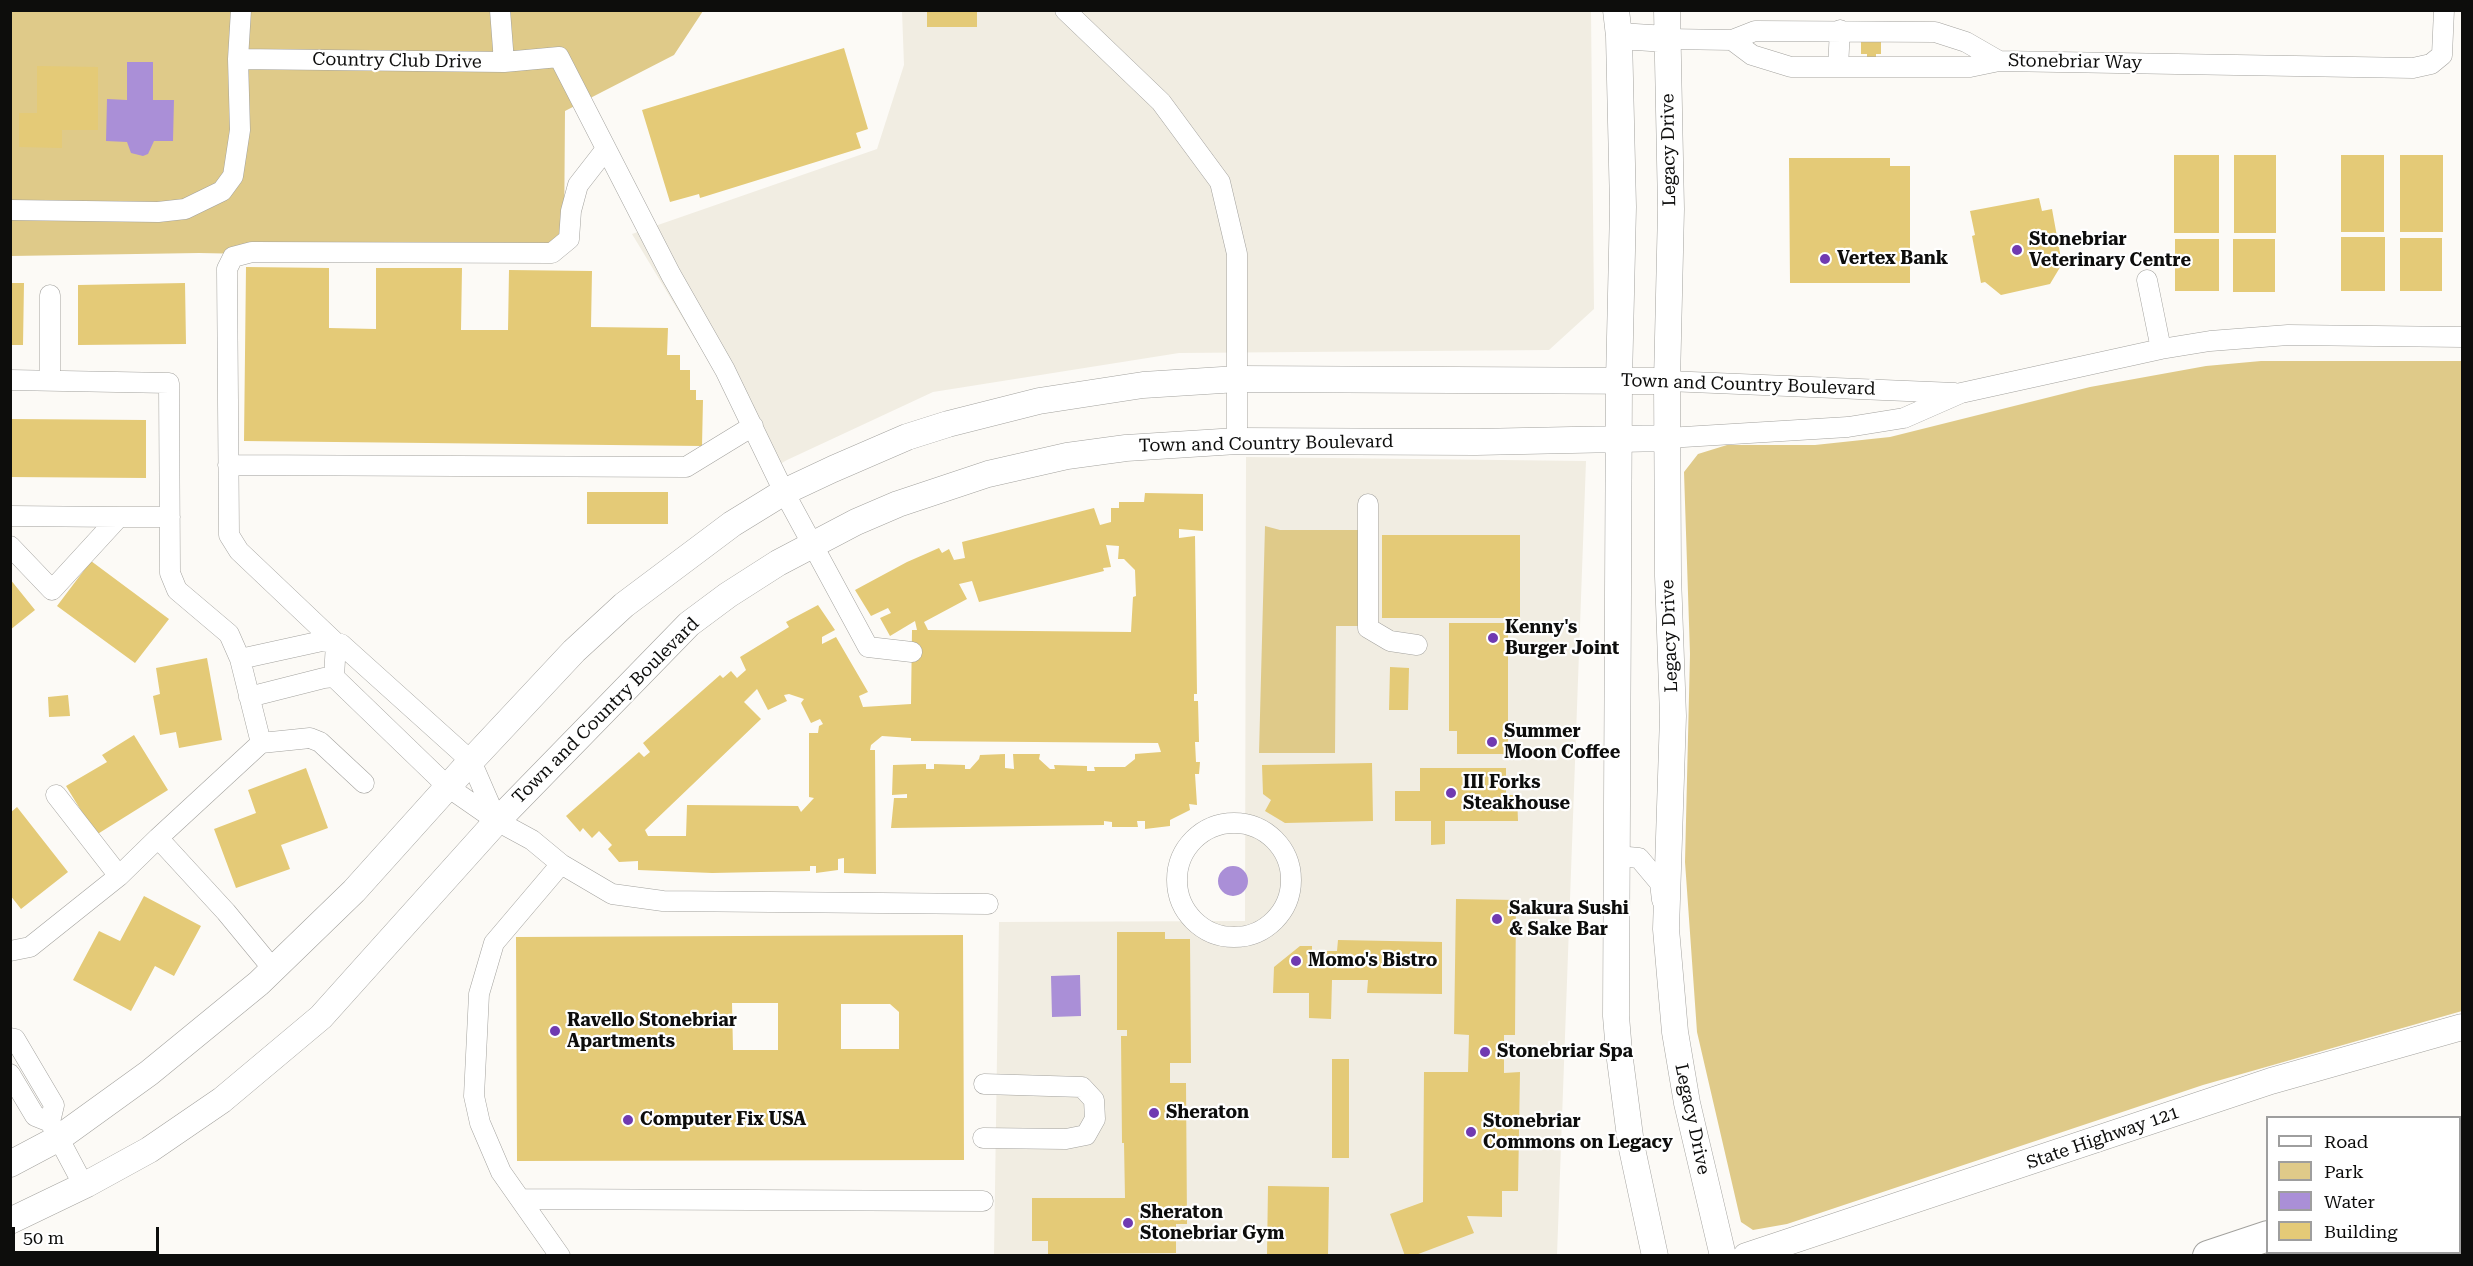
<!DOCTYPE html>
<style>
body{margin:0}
#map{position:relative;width:2473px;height:1266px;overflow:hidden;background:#fcfaf6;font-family:"Roboto Serif",serif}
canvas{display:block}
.frame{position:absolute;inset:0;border:12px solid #0d0d0c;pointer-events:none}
.legend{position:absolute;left:2266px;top:1116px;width:195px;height:138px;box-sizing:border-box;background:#fff;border:2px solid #9e9e9e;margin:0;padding:8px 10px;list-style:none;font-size:18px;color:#0d0d0c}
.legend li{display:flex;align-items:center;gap:12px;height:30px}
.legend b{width:30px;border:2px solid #9e9e9e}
.scale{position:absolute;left:12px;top:1227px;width:147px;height:27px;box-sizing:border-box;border:3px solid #0d0d0c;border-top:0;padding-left:8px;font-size:18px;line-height:21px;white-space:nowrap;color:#0d0d0c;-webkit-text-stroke:4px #fff;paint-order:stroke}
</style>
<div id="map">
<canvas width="2473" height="1266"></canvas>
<div class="frame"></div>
<ul class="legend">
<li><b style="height:8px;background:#fff"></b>Road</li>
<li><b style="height:16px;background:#dfca89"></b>Park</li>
<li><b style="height:16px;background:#aa8fd7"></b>Water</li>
<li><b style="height:16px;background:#e4ca77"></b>Building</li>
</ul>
<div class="scale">50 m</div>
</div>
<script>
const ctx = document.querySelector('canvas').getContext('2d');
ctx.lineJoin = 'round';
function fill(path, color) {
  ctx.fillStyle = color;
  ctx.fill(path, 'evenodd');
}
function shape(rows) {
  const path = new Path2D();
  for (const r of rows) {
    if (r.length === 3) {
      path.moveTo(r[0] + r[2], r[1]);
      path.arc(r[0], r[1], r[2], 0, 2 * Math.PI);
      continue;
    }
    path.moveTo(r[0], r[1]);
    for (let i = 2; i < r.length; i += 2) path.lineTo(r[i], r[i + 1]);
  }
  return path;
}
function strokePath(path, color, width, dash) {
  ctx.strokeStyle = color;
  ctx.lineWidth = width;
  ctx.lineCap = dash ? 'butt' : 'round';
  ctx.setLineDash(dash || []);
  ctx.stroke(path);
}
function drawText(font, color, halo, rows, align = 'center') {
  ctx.font = font + ' "Roboto Serif",serif';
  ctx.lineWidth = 4.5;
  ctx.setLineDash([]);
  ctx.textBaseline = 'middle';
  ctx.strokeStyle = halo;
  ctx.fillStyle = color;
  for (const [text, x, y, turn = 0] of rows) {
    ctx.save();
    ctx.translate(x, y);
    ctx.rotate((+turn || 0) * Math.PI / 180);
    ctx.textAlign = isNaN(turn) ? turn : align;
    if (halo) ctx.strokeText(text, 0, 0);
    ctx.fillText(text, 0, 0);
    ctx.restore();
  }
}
fill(shape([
 [902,11,1591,11,1594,309,1549,350,1179,353,933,392,787,460,773,468,632,234,877,149,904,65],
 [1246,457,1586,461,1557,1255,994,1256,999,922,1245,921]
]), '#f1ede2');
fill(shape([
 [10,11,703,11,674,55,565,111,564,244,348,256,199,253,11,256],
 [2261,361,2462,361,2462,1011,2203,1085,1787,1224,1753,1230,1741,1222,1697,1032,1685,862,1690,654,1684,472,1698,454,1727,445,1815,445,1890,437,2090,387,2206,366],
 [1265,526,1280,530,1358,530,1359,626,1336,626,1335,753,1259,753]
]), '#dfca89');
fill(shape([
 [127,62,153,62,153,100,174,100,173,141,154,141,148,154,143,156,131,153,127,142,106,141,107,99,127,100],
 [1233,881,15],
 [1080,975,1081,1016,1052,1017,1051,976]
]), '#aa8fd7');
fill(shape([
 [927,10,977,10,977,27,927,27],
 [1861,41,1881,41,1881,54,1876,54,1876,57,1867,57,1867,54,1861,54],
 [844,48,868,129,856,133,861,148,700,198,699,194,670,202,642,110],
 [37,66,98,67,98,130,62,130,62,148,19,147,19,113,37,113],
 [2174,155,2219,155,2219,233,2174,233],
 [2234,155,2276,155,2276,233,2234,233],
 [2341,155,2384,155,2384,232,2341,232],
 [2400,155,2443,155,2443,232,2400,232],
 [1789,158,1890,158,1890,166,1910,166,1910,283,1790,283],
 [2039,198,2042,211,2052,209,2062,264,2050,284,2001,295,1985,282,1981,283,1972,236,1975,235,1970,211],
 [2341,237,2385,237,2385,291,2341,291],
 [2400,238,2442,238,2442,291,2400,291],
 [2175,239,2219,239,2219,291,2175,291],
 [2233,239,2275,239,2275,292,2233,292],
 [246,267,329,268,329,328,376,329,376,268,462,268,461,330,508,330,509,270,592,271,591,327,668,328,667,355,680,355,680,370,690,370,690,390,696,390,696,400,703,400,702,446,244,441],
 [10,283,24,283,23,345,10,345],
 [185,283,186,344,78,345,78,285],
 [10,419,146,420,146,478,10,477],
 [587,492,668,492,668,524,587,524],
 [1145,493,1203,494,1203,531,1179,529,1179,538,1195,536,1197,694,1194,694,1194,701,1198,701,1199,742,1195,742,1196,762,1200,762,1199,774,1195,774,1197,805,1189,804,1190,810,1170,820,1170,826,1145,829,1145,821,1137,821,1138,827,1112,827,1112,822,1104,821,1104,825,891,828,894,798,907,798,907,794,892,795,893,765,926,764,926,769,934,769,934,764,965,765,965,769,970,769,979,759,980,755,1005,754,1005,768,1014,769,1013,754,1040,754,1039,759,1050,769,1055,769,1054,765,1087,766,1087,771,1095,771,1094,767,1125,767,1135,759,1135,754,1161,752,1158,743,911,741,911,738,882,736,871,745,870,750,875,750,876,874,844,873,844,858,838,859,838,870,816,873,816,866,810,866,810,871,712,873,638,870,638,861,619,862,608,849,612,845,599,831,592,838,583,828,580,832,566,816,639,752,644,757,650,752,643,743,720,675,723,678,731,671,737,678,746,670,740,657,789,627,786,622,818,605,835,630,822,637,822,644,836,637,868,692,859,696,863,707,911,704,912,630,917,630,915,621,890,636,880,618,891,613,888,608,871,616,855,590,907,562,939,548,942,553,949,549,954,560,965,558,962,542,1094,508,1100,525,1111,522,1111,508,1119,508,1119,502,1144,502],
 [1106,545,1119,546,1118,559,1124,559,1135,570,1136,596,1133,597,1131,632,928,630,924,622,967,599,959,584,972,581,979,602,1104,571,1103,568,1111,567],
 [757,689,768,710,787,701,784,695,789,694,804,699,801,703,811,723,820,719,823,724,819,726,818,733,809,733,809,797,814,798,801,812,798,806,687,805,686,836,648,836,645,830,761,719,744,702],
 [1382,535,1520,535,1520,618,1382,618],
 [91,561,169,619,135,663,57,606],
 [10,579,35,610,10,630],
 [1449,623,1508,623,1508,754,1457,754,1457,731,1449,731],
 [207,658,222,740,179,748,176,732,160,735,153,696,160,694,156,668],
 [1390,667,1409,668,1408,710,1389,710],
 [68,695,70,716,49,717,48,697],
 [134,735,168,790,96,835,66,786,107,762,102,755],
 [1372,763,1373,821,1285,823,1265,811,1271,800,1263,794,1262,765],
 [306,768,328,828,281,845,290,869,236,888,214,829,256,813,248,790],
 [1420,768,1506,768,1506,795,1517,795,1518,821,1445,821,1445,844,1431,845,1431,821,1395,821,1395,791,1420,791],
 [17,807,68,872,21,909,10,895,10,813],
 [144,896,201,926,174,976,155,966,131,1011,73,980,99,931,120,941],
 [1456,899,1516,900,1515,1035,1504,1035,1504,1073,1520,1072,1518,1191,1502,1191,1502,1217,1467,1216,1474,1233,1413,1256,1405,1256,1390,1214,1423,1202,1424,1072,1468,1072,1469,1035,1454,1034],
 [1117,932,1165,932,1165,939,1190,939,1191,1063,1170,1063,1170,1083,1186,1083,1187,1224,1176,1224,1176,1253,1048,1254,1048,1241,1032,1241,1032,1198,1125,1198,1124,1143,1122,1143,1121,1036,1127,1036,1127,1030,1117,1030],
 [963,935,964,1160,517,1161,516,937],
 [732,1003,778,1003,778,1050,733,1050],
 [841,1004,890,1004,899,1012,899,1049,841,1049],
 [1338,940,1442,942,1442,994,1367,993,1368,980,1332,980,1331,1019,1309,1018,1309,993,1273,993,1274,967,1300,946,1312,946,1312,951,1337,951],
 [1332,1059,1349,1059,1349,1158,1332,1158],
 [1268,1186,1329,1187,1328,1256,1267,1256]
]), '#e4ca77');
const minor = shape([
 [500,10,504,62],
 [1065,10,1161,102,1220,182,1237,254,1237,441],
 [1667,39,1732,40,1755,31,1935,32,1966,42,1999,61,2413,68,2431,64,2442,55,2444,10],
 [1732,40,1752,55,1791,67,1970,67,1999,61],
 [238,59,504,62,559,57,671,275,725,370,784,492,868,647,912,652],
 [1838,67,1840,30],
 [10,210,158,212,185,209,222,191,233,176,240,130,238,59,241,10],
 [2147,280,2161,349],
 [50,295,50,380],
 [10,380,169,383,170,573,177,590,229,634,240,659,261,743,158,838,226,912,273,969],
 [1667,381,1955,393],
 [1667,438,1848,427,1904,418,1961,393,2161,349,2210,341,2288,335,2462,337],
 [228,465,686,467,753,426],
 [1368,504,1368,628,1390,641,1417,645],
 [10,516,119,517],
 [10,546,52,590,119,517,170,517],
 [240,659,322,641,341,644,471,761,497,821],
 [334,677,336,643,239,551,229,535,227,269,233,257,252,252,552,253,569,239,571,211,578,185,606,149],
 [249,697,324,678,334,677,448,787,497,821,532,840,561,864,612,894,663,901,988,904],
 [261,743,310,738,320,742,364,783],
 [56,795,119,876],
 [1234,880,57],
 [1617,856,1639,858,1660,883,1662,900],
 [10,951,30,947,119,876,158,838],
 [10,1038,15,1039,54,1105,50,1122],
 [10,1074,35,1116,50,1122,84,1186],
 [983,1138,1066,1139,1086,1135,1095,1119,1094,1100,1082,1087,984,1084],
 [521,1199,983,1201],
 [560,1256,501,1172,480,1123,474,1096,479,994,494,943,561,864]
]);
const major = shape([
 [1616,10,1619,36,1623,207,1619,381,1616,1016,1619,1052,1631,1144,1655,1256],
 [1667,10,1671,209,1667,381,1668,576,1673,716,1666,929,1675,1032,1687,1103,1723,1256],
 [1619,36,1667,39],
 [10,1164,59,1138,149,1073,259,983,354,891,471,761,574,651,624,605,732,524,784,492,833,469,907,437,948,424,1039,401,1143,385,1238,379,1667,381],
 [10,1221,87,1184,149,1150,222,1100,321,1017,497,821,689,624,728,595,778,563,856,522,898,504,988,474,1067,456,1126,448,1237,441,1476,442,1667,438],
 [1746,1256,2271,1081,2462,1027]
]);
const highway = shape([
 [2460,1173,2462,1172],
 [2208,1256,2268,1236]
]);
strokePath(minor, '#a3a29e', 21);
strokePath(major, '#a3a29e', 27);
strokePath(highway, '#a3a29e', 32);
strokePath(minor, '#fff', 20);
strokePath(major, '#fff', 26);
strokePath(highway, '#fff', 30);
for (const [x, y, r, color] of [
 [2017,250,6,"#703ab1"],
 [1825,259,6,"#703ab1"],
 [1493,638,6,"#703ab1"],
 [1492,742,6,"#703ab1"],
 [1451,793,6,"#703ab1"],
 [1497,919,6,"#703ab1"],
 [1296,961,6,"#703ab1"],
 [555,1031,6,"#703ab1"],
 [1485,1052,6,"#703ab1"],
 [1154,1113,6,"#703ab1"],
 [628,1120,6,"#703ab1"],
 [1471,1132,6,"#703ab1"],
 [1128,1223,6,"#703ab1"]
]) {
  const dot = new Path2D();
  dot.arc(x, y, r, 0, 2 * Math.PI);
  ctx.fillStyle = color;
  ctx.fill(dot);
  strokePath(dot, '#fff', 2);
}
drawText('18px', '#0d0d0c', '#fff', [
 ["Country Club Drive",397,61,1],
 ["Stonebriar Way",2075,62,1],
 ["Legacy Drive",1669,150,-91],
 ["Town and Country Boulevard",1748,385,2],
 ["Town and Country Boulevard",1266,444,-1],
 ["Legacy Drive",1670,636,-92],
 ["Town and Country Boulevard",606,711,-45],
 ["Legacy Drive",1692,1119,78],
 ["State Highway 121",2103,1138,-19]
]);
drawText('bold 18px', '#0d0d0c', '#fff', [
 ["Stonebriar",2029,240],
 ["Veterinary Centre",2029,261],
 ["Vertex Bank",1837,259],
 ["Kenny's",1505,628],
 ["Burger Joint",1505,649],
 ["Summer",1504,732],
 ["Moon Coffee",1504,753],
 ["III Forks",1463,783],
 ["Steakhouse",1463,804],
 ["Sakura Sushi",1509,909],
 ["& Sake Bar",1509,930],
 ["Momo's Bistro",1308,961],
 ["Ravello Stonebriar",567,1021],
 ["Apartments",567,1042],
 ["Stonebriar Spa",1497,1052],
 ["Sheraton",1166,1113],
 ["Computer Fix USA",640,1120],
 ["Stonebriar",1483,1122],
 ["Commons on Legacy",1483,1143],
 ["Sheraton",1140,1213],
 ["Stonebriar Gym",1140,1234]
], 'left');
</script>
